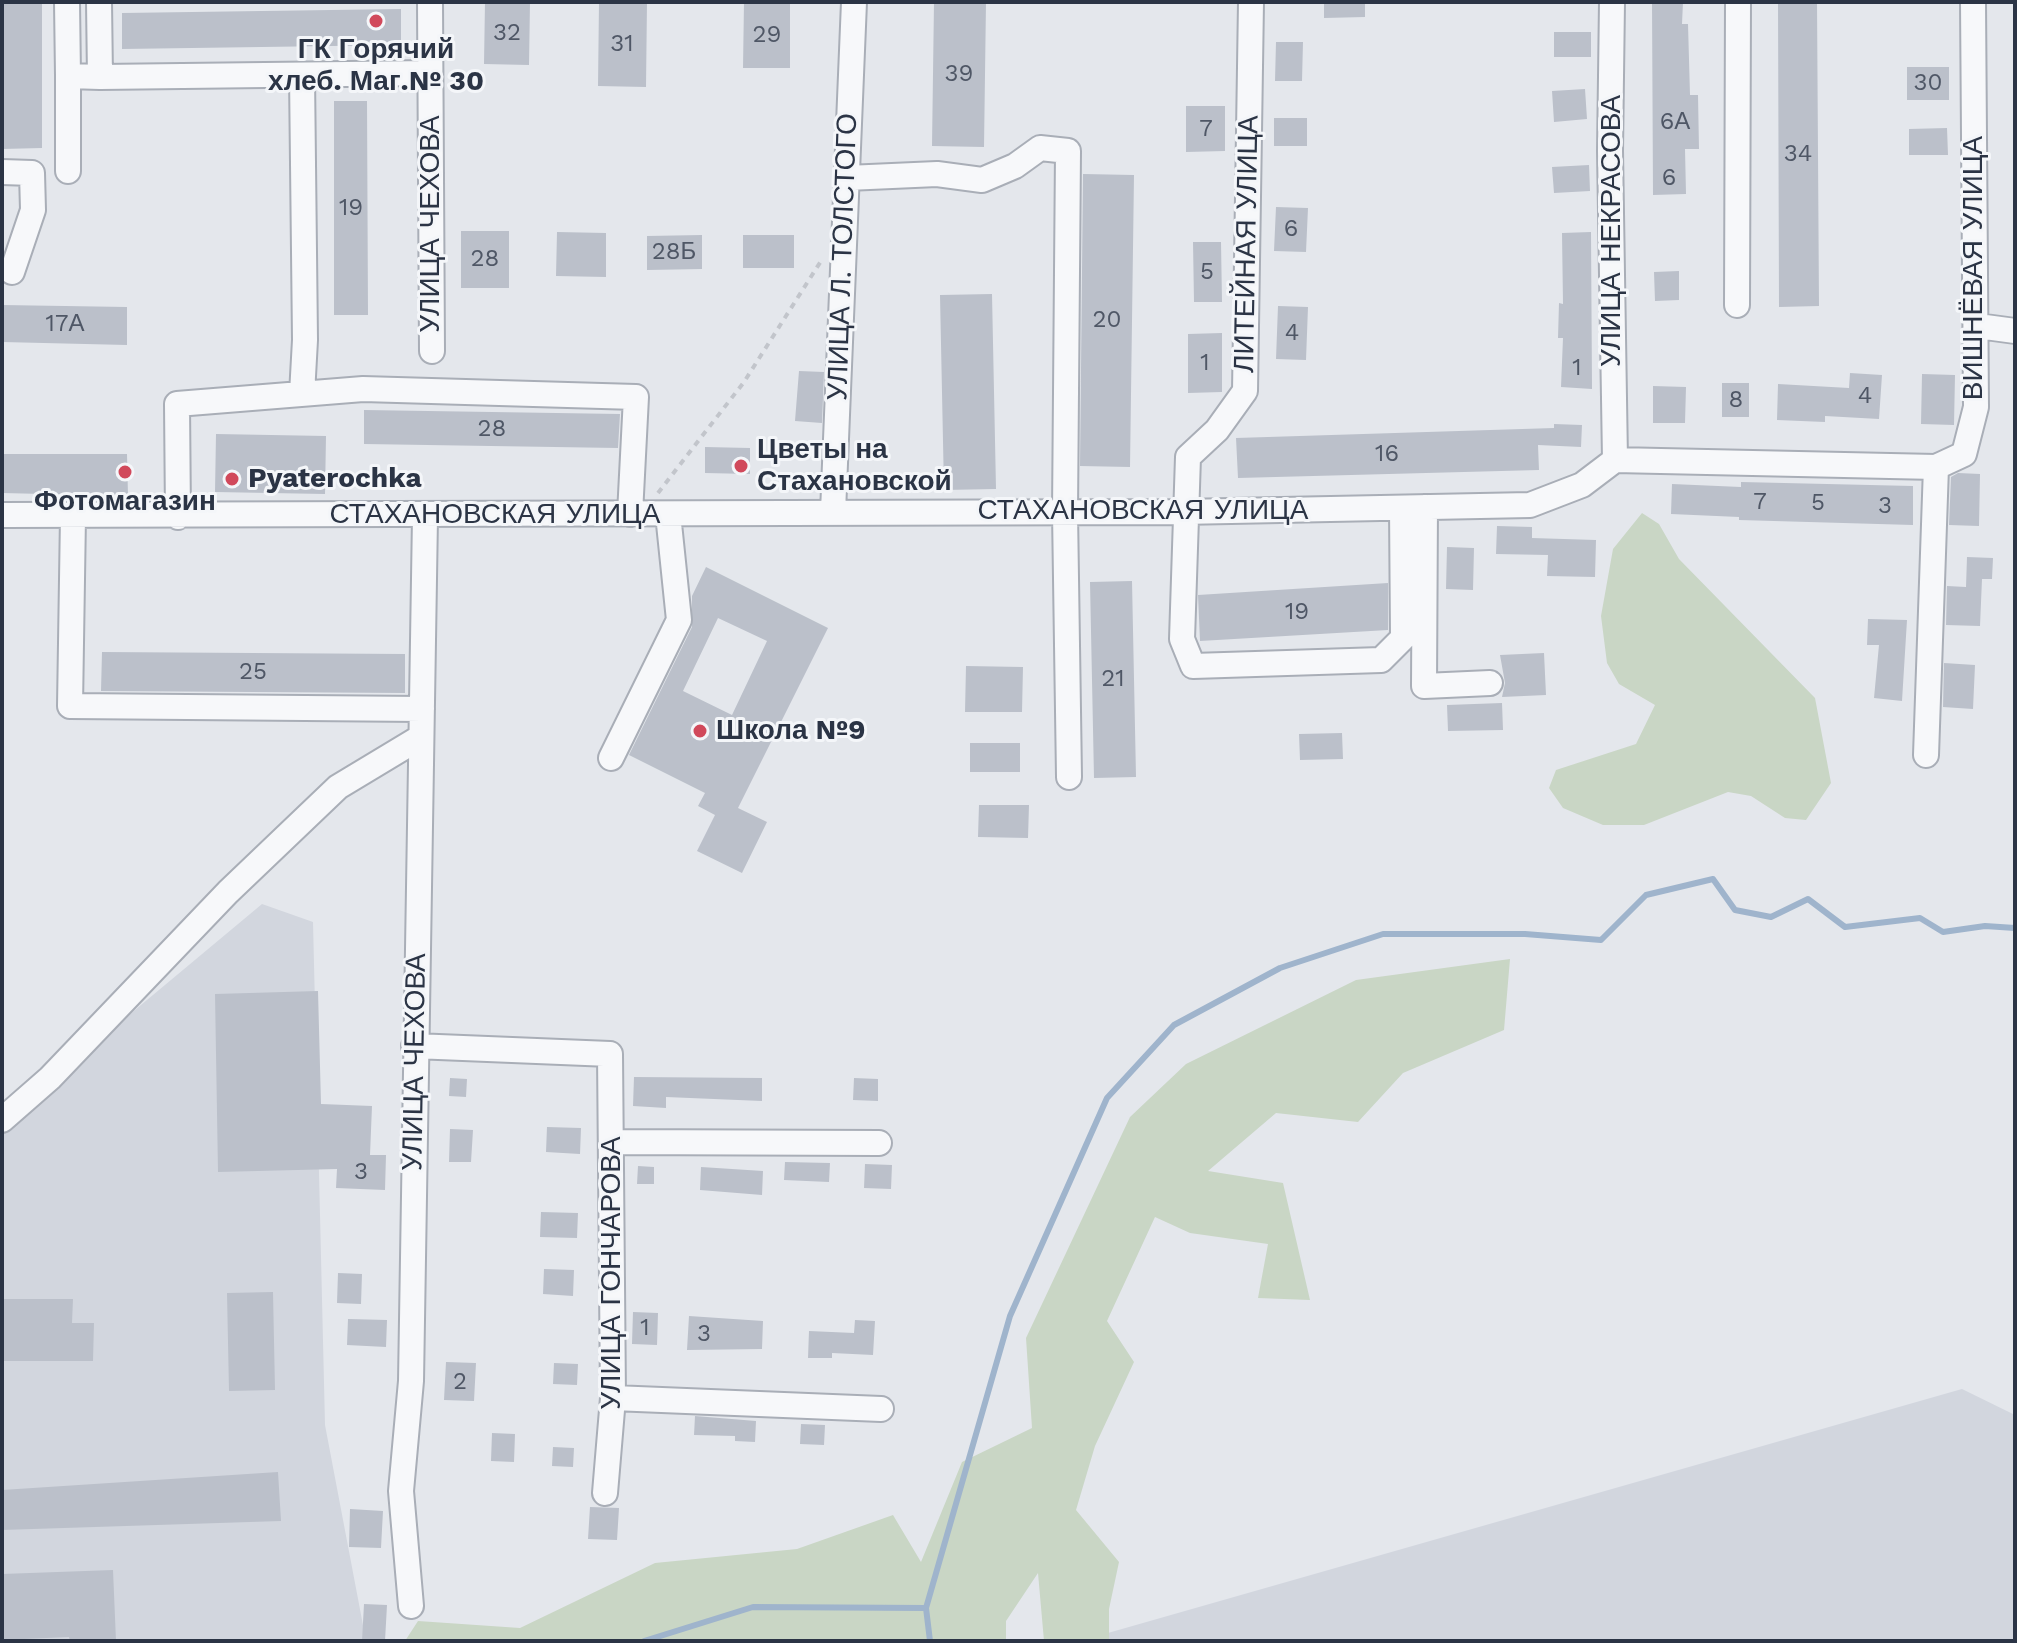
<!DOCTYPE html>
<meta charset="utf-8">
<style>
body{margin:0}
#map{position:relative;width:2017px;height:1643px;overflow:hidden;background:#e4e7ec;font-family:"Work Sans",sans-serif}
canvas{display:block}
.frame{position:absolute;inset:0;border:4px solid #2b3445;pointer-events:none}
</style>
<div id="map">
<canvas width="2017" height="1643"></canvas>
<div class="frame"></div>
</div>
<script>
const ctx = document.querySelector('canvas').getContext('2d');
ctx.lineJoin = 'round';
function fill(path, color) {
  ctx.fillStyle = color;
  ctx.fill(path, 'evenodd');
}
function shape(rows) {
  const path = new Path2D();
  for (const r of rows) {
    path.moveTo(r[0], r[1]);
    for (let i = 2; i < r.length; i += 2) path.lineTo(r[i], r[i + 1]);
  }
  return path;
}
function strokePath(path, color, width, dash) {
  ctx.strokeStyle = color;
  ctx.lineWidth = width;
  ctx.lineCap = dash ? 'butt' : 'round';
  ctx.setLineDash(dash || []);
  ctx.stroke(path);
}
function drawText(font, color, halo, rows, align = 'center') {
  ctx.font = font + ' "Work Sans",sans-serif';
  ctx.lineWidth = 6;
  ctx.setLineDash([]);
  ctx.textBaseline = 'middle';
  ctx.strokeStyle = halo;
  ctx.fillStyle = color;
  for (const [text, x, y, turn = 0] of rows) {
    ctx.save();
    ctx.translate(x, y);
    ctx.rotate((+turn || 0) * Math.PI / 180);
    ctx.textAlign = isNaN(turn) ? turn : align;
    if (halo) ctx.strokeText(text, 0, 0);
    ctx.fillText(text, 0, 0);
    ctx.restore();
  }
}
fill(shape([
 [262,904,313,922,325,1425,366,1641,2,1641,2,1121],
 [1962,1389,2015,1415,2015,1641,1087,1639]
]), '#d2d6de');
fill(shape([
 [1642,513,1659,524,1679,559,1815,698,1831,783,1806,820,1785,818,1751,796,1728,792,1644,825,1603,825,1563,808,1549,788,1556,770,1636,744,1655,705,1619,684,1607,663,1601,616,1613,549],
 [1510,959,1504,1030,1403,1073,1358,1122,1276,1113,1208,1171,1283,1183,1310,1300,1258,1298,1268,1244,1190,1233,1155,1217,1107,1321,1134,1362,1095,1446,1076,1510,1119,1562,1109,1609,1109,1641,1044,1641,1038,1573,1006,1621,1006,1641,405,1641,418,1621,520,1628,655,1563,797,1549,893,1515,921,1562,962,1462,1032,1428,1026,1338,1130,1117,1186,1064,1356,980]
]), '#c9d6c5');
strokePath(shape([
 [644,1641,753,1607,926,1608],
 [930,1641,926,1608,1010,1316,1107,1098,1174,1025,1280,968,1383,934,1525,934,1601,940,1646,895,1713,879,1735,910,1771,917,1808,899,1845,927,1920,918,1943,932,1985,926,2015,928]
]), '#9fb4cc', 6);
fill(shape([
 [2,2,42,2,42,148,2,149],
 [485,2,530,2,529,65,484,64],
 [599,2,647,2,646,87,598,86],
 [744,2,790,2,790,68,743,68],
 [934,2,986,2,984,147,932,146],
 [1324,2,1365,2,1365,17,1324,18],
 [1652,2,1683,2,1682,24,1688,24,1690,95,1698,95,1699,149,1685,149,1686,194,1653,195],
 [1778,2,1817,2,1819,306,1779,307],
 [401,9,401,45,122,49,122,13],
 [1554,32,1591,32,1591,57,1554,57],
 [1276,42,1303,42,1302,81,1275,81],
 [1907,67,1949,67,1949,100,1907,100],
 [1585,89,1587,119,1554,122,1552,91],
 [334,101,367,101,368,315,334,315],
 [1186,106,1225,106,1225,151,1186,152],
 [1274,118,1307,118,1307,146,1274,146],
 [1947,128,1948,155,1909,155,1909,129],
 [1589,165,1590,191,1554,193,1552,167],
 [1083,174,1134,175,1130,467,1080,466],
 [1276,207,1308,208,1306,252,1274,251],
 [461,231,509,231,509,288,461,288],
 [557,232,606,233,606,277,556,276],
 [1591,232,1592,389,1561,387,1563,338,1558,338,1559,303,1563,304,1562,233],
 [702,235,702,269,647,270,647,236],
 [743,235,794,235,794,268,743,268],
 [1193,242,1221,242,1222,302,1194,302],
 [1679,271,1679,300,1655,301,1654,272],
 [992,294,996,489,944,490,940,295],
 [2,305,127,307,127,345,2,342],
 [1278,306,1308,307,1306,360,1276,359],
 [1222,333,1222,392,1188,393,1188,334],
 [799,371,824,372,822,423,795,421],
 [1850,373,1882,375,1879,419,1825,416,1825,422,1777,420,1778,384,1849,388],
 [1922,374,1955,375,1954,425,1921,424],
 [1722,383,1749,383,1749,417,1722,417],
 [1653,386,1686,387,1685,423,1653,423],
 [364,410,620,414,618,448,364,444],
 [1554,424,1582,425,1581,447,1538,445,1539,470,1238,478,1236,438,1554,428],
 [216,434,326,436,325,494,215,492],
 [705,447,750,448,750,474,705,473],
 [2,454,127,454,128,496,2,493],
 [1958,473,1980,474,1979,526,1949,525,1951,477],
 [1741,482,1913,486,1913,525,1739,520,1739,517,1671,514,1672,484,1741,487],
 [1497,526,1532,527,1532,538,1596,540,1595,577,1547,576,1548,555,1496,554],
 [1447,547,1474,548,1473,590,1446,589],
 [1967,557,1993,558,1992,579,1982,579,1980,626,1946,625,1947,586,1966,587],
 [706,567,828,628,738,808,767,822,742,873,697,851,715,815,698,806,705,793,629,755,692,627,692,596],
 [718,618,767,641,732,715,683,691],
 [1132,581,1136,777,1094,778,1090,582],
 [1388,583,1388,630,1200,641,1198,595],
 [1868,619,1907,620,1902,701,1874,698,1879,645,1867,645],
 [102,652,405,654,405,693,101,691],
 [1544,653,1546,695,1502,697,1505,683,1500,655],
 [1944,663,1975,665,1973,709,1943,707],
 [966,666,1023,667,1022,712,965,712],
 [1502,703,1503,730,1448,731,1447,705],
 [1342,733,1343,759,1300,760,1299,734],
 [970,743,1020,743,1020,772,970,772],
 [979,805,1029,805,1028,838,978,837],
 [318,991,321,1104,372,1106,370,1155,386,1155,385,1190,336,1188,337,1169,218,1172,215,994],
 [634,1077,762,1078,762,1101,666,1097,666,1108,633,1106],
 [450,1078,467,1079,466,1097,449,1096],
 [854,1078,878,1079,878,1101,853,1100],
 [547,1127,581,1128,580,1154,546,1152],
 [450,1129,473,1130,471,1162,449,1162],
 [785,1162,830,1163,829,1182,784,1180],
 [865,1164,892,1165,891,1189,864,1188],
 [638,1166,654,1167,654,1184,637,1184],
 [701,1167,763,1171,762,1195,700,1190],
 [541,1212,578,1213,577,1238,540,1237],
 [544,1269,574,1270,573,1296,543,1294],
 [338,1273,362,1274,361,1304,337,1303],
 [273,1292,275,1390,229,1391,227,1293],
 [2,1299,73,1299,72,1323,94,1323,93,1361,2,1361],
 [633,1312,658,1313,657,1345,632,1344],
 [689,1316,763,1321,762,1349,687,1350],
 [348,1319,387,1320,386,1347,347,1345],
 [855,1320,875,1321,873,1355,832,1353,832,1358,808,1358,809,1331,854,1333],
 [446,1362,476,1363,474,1401,444,1400],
 [554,1363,578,1364,577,1385,553,1384],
 [695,1416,756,1421,755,1442,735,1441,735,1436,694,1435],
 [801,1424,825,1425,824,1445,800,1444],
 [492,1433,515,1434,514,1462,491,1461],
 [553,1447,574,1448,573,1467,552,1466],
 [278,1472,281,1521,2,1530,2,1490],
 [590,1507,619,1508,617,1540,588,1539],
 [350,1509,383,1511,381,1548,349,1547],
 [113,1570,116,1641,70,1641,69,1637,2,1640,2,1574],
 [364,1604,387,1605,385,1641,362,1641]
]), '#bbc0ca');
const minor = shape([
 [67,2,68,76],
 [430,2,432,351],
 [1251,2,1245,391,1217,430,1188,457,1182,639,1193,666,1381,660,1403,638,1402,508],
 [1612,2,1610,151,1615,460],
 [100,77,430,73],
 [68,171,68,76,100,77,99,2],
 [2,172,32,173,33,210,12,272],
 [847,178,937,174,982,180,1015,166,1040,148,1068,151,1065,512,1069,777],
 [1737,305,1738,2],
 [1978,326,2015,331],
 [302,394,305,340,302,75],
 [1425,507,1424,686,1490,683],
 [833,512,854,2],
 [2,515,1181,512,1530,505,1582,485,1615,460,1936,467],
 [73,516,70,706,422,709],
 [178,517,177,404,363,389,636,397,630,514],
 [1926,755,1936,467,1964,454,1976,407,1973,2],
 [611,758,679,620,668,514],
 [414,1046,610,1054,613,1398,605,1493],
 [2,1120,50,1078,228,892,338,787,421,737],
 [613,1142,879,1143],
 [613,1398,881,1409],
 [411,1606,401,1491,411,1381,425,517]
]);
strokePath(minor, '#a9aeb7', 28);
strokePath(shape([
 [658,493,744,382,821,261]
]), '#c2c5cb', 4, [6, 6]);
strokePath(minor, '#f7f8fa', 24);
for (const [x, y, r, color] of [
 [376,21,8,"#d1495b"],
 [741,466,8,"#d1495b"],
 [125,472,8,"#d1495b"],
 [232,479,8,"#d1495b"],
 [700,731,8,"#d1495b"]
]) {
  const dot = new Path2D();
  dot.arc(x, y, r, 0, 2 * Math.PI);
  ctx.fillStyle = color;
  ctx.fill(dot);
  strokePath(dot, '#f4f6f9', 3);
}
drawText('24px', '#4f5766', null, [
 ["32",507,33],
 ["29",767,35],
 ["31",622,44],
 ["39",959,74],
 ["30",1928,83],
 ["6А",1675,122],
 ["7",1206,129],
 ["34",1798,154],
 ["6",1669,178],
 ["19",351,208],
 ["6",1291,229],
 ["28Б",674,252],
 ["28",485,259],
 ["5",1207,272],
 ["20",1107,320],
 ["17А",65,324],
 ["4",1292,333],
 ["1",1205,363],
 ["1",1577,368],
 ["4",1865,396],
 ["8",1736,400],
 ["28",492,429],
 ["16",1387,454],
 ["7",1760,502],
 ["5",1818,503],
 ["3",1885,506],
 ["19",1297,612],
 ["25",253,672],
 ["21",1113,679],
 ["3",361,1172],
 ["1",645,1328],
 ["3",704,1334],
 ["2",460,1382]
]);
drawText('bold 28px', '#2b3445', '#f4f6f9', [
 ["ГК Горячий",376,50,"center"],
 ["хлеб. Маг.№ 30",376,82,"center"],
 ["Цветы на",757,450],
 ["Стахановской",757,482],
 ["Pyaterochka",248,479],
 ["Фотомагазин",125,502,"center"],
 ["Школа №9",716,731]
], 'left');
drawText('28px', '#2b3445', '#f4f6f9', [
 ["УЛИЦА ЧЕХОВА",431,224,-90],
 ["УЛИЦА НЕКРАСОВА",1612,231,-90],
 ["ЛИТЕЙНАЯ УЛИЦА",1247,244,-89],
 ["УЛИЦА Л. ТОЛСТОГО",843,257,-88],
 ["ВИШНЁВАЯ УЛИЦА",1974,268,-90],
 ["СТАХАНОВСКАЯ УЛИЦА",1143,511],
 ["СТАХАНОВСКАЯ УЛИЦА",495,515],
 ["УЛИЦА ЧЕХОВА",415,1062,-89],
 ["УЛИЦА ГОНЧАРОВА",612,1273,-90]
]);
</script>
